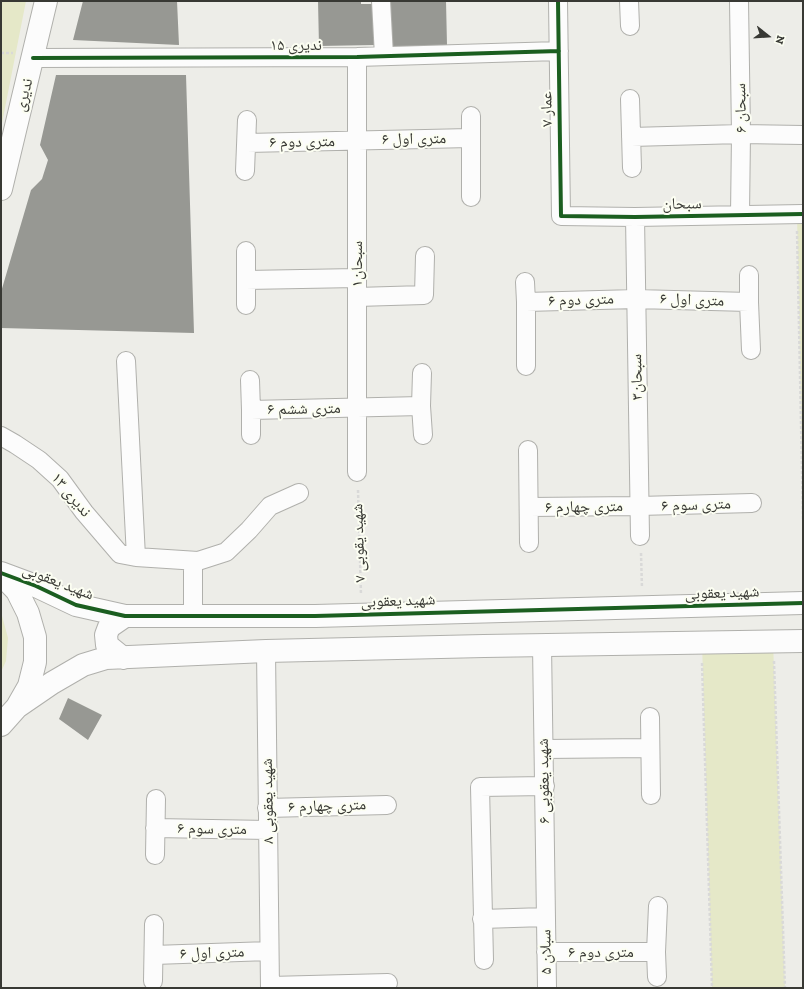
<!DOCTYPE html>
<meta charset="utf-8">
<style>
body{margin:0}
#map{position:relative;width:804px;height:989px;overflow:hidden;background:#edede8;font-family:"Zilla Slab",serif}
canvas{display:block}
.frame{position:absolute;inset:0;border:2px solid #383934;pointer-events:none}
.north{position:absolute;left:748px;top:16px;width:40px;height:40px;-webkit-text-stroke:3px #fcfef2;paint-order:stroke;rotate:107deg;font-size:11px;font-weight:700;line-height:16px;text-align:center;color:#383934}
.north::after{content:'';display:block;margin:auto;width:14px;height:18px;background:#383934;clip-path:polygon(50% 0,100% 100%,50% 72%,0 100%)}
</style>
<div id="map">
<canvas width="804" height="989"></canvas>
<div class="frame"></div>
<div class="north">N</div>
</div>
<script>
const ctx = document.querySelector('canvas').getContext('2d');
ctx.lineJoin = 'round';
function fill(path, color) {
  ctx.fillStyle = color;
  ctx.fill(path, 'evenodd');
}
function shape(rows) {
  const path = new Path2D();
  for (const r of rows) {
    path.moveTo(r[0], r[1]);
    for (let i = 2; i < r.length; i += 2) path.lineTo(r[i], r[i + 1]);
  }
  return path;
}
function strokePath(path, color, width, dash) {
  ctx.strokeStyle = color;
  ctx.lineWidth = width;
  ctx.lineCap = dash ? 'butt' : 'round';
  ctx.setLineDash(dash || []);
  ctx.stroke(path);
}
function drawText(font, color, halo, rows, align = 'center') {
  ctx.font = font + ' "Zilla Slab","Noto Naskh Arabic",serif';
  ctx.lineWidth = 4;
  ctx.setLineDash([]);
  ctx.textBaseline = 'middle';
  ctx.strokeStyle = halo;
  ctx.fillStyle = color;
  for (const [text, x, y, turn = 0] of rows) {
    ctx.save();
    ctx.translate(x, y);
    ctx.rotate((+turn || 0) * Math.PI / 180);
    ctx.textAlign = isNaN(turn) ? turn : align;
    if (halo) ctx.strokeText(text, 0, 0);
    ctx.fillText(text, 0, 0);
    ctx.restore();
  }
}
fill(shape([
 [1,1,26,1,2,123,1,123],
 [797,214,803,214,803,519],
 [1,612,8,638,6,661,1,672],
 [773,641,785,988,712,988,702,642]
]), '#e5e8c8');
fill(shape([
 [83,1,177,1,179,45,73,40],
 [318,1,361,1,361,4,373,4,374,45,319,46],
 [388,1,446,1,447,45,389,47],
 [56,75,186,75,194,333,1,328,1,292,31,190,42,179,48,160,40,145],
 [68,698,102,715,88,740,59,719]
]), '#979893');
const street = shape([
 [381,1,384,56],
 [558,1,561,216,635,217,803,214],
 [629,1,630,26],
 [739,1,741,134,740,215],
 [357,57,357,472],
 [33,58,357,57,559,51],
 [630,99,632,168],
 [631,137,741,134,803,135],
 [247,143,470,138],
 [245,171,247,120],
 [471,197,471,116],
 [635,217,640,536],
 [749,275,749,302,751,350],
 [246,280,357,278],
 [525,282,526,302,526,366],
 [357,297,424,295,425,256],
 [526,302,636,299,749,302],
 [246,305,246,251],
 [126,361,136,557],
 [422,373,421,406,423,435],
 [250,380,251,410,251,435],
 [251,410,421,406],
 [1,436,15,444,39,460,60,479,84,512,120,554,136,557,198,561,226,552,249,530,270,506,299,493],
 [528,450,529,543],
 [529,507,639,506,752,503],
 [193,616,193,561],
 [542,645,547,988],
 [266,651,270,988],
 [650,717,651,795],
 [544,749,650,748],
 [267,808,387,805],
 [155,828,268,830],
 [155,855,156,799],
 [482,919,545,917],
 [546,952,656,952],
 [154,955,269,951],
 [484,960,480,787,545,786],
 [657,977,656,952,658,906],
 [153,981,154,924],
 [270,986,388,983]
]);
const secondary = shape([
 [1,189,46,1],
 [1,573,36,586,76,605,125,616,315,616,803,603],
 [1,574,17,591,28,613,35,637,35,662,29,686,17,707,1,725],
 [123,658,107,645,106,635,109,627,125,616],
 [17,707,52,683,83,665,106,658,266,651,484,646,803,641]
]);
strokePath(street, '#b0b0ac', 20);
strokePath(secondary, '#b0b0ac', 24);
strokePath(shape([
 [1,53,13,53],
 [797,231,803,519],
 [358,490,361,595],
 [641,553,642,588],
 [774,661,785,988],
 [702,663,712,988]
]), '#d9d9d8', 2.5, [3, 2]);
strokePath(street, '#fcfcfc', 18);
strokePath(secondary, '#fcfcfc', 22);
strokePath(shape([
 [558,1,561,216,635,217,803,214],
 [33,58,357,57,559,51],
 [1,573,36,586,76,605,125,616,315,616,803,603]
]), '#1b5e20', 4);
drawText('16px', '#383934', '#fcfef2', [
 ["ندیری ۱۵",296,45],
 ["ندیری",24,95,-76],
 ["سبحان ۶",741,108,-91],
 ["عمار ۷",547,109,-91],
 ["۶ متری اول",414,139,-1],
 ["۶ متری دوم",302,142,-1],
 ["سبحان",682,204,-1],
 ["سبحان۱",357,264,-90],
 ["۶ متری دوم",581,300,-2],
 ["۶ متری اول",692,300,2],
 ["سبحان۳",637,377,-91],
 ["۶ متری ششم",304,409,-1],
 ["ندیری ۱۳",71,495,50],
 ["۶ متری سوم",696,505,-2],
 ["۶ متری چهارم",584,507,-1],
 ["شهید یقوبی ۷",359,543,-92],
 ["شهید یعقوبی",58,582,21],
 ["شهید یعقوبی",722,593,-2],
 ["شهید یعقوبی",398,601,-2],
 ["شهید یعقوبی ۶",544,781,-91],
 ["شهید یعقوبی ۸",268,801,-91],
 ["۶ متری چهارم",327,806,-2],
 ["۶ متری سوم",212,829,1],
 ["سبلان ۵",546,952,-91],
 ["۶ متری دوم",601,952],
 ["۶ متری اول",212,953,-2]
]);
</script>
